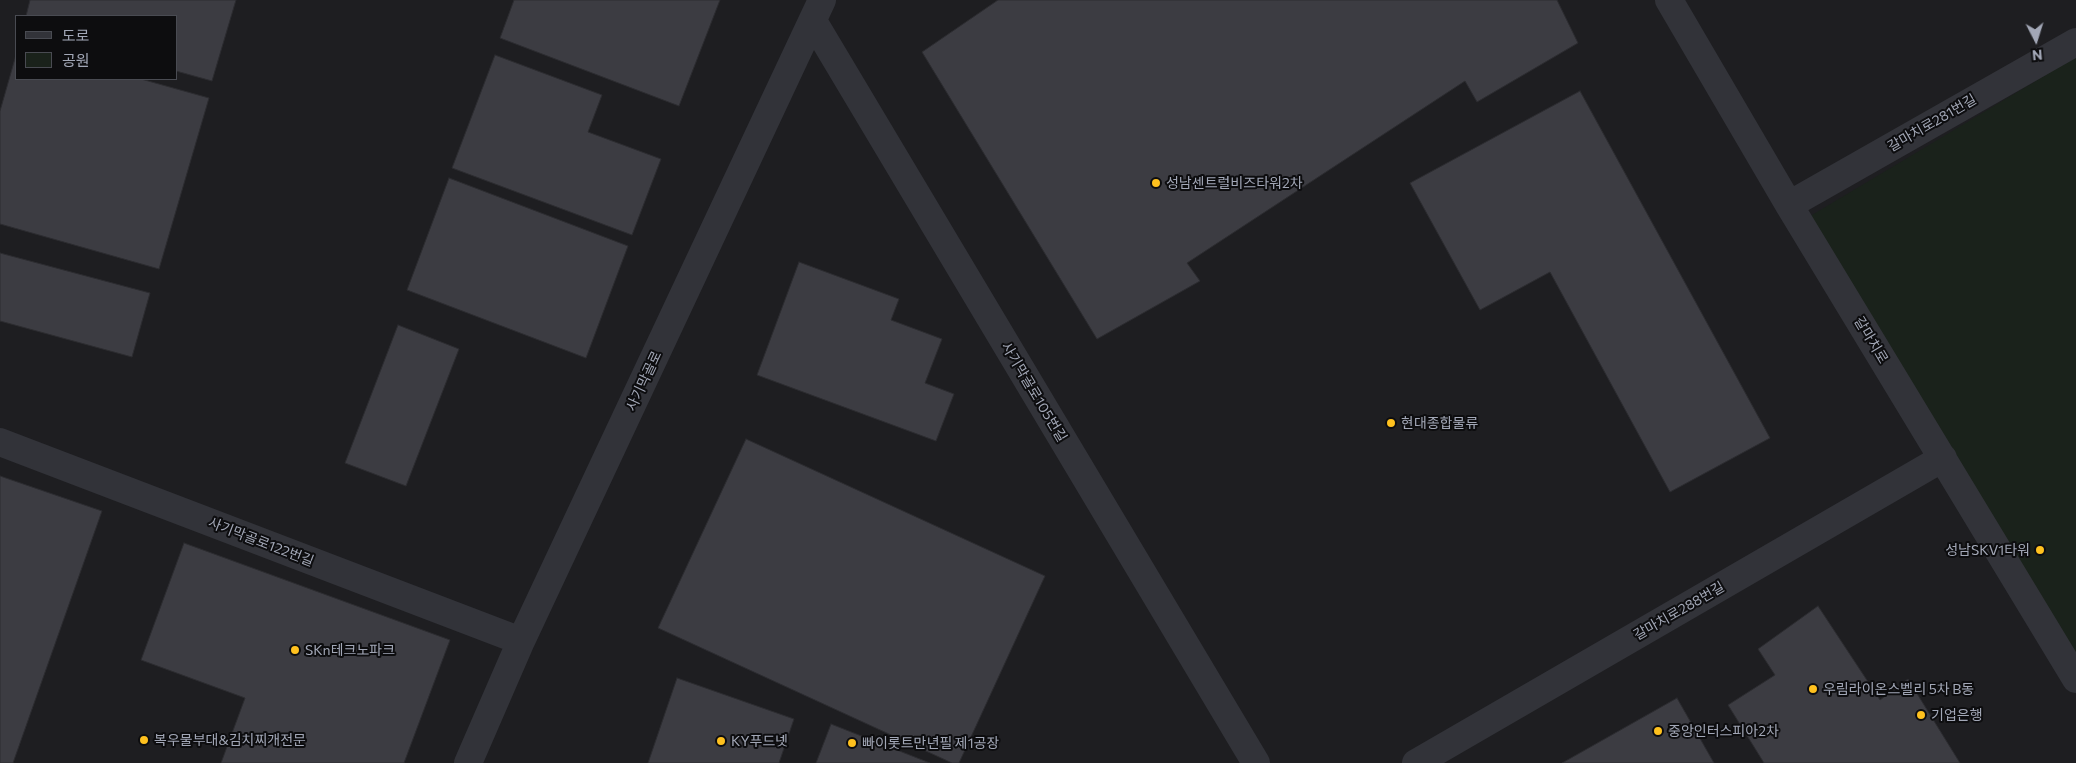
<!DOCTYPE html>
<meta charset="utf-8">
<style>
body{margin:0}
#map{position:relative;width:2076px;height:763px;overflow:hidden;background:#121214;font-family:Commissioner,"Noto Sans KR",sans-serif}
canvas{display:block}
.legend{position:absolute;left:15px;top:15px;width:162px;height:65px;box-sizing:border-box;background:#0d0d0f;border:1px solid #494b52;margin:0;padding:6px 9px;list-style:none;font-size:15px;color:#a2a7b6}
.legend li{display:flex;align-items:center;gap:10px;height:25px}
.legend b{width:25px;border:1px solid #494b52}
.north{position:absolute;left:2011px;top:15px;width:50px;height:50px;-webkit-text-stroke:4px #0d0d0f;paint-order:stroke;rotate:175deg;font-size:14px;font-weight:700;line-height:20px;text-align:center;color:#a2a7b6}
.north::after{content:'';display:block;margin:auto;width:18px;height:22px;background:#a2a7b6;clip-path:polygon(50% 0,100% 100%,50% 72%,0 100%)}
</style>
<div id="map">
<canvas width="2076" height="763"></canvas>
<ul class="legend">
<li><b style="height:6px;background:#323339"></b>도로</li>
<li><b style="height:14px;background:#1a221b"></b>공원</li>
</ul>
<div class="north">N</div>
</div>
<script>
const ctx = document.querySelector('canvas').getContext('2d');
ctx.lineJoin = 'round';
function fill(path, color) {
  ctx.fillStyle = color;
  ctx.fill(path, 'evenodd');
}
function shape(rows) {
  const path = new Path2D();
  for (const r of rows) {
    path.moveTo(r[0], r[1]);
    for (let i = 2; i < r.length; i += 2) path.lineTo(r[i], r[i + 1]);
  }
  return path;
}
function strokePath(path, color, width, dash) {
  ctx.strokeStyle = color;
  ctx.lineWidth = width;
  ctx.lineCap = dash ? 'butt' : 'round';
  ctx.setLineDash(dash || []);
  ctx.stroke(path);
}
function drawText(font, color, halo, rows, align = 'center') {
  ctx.font = font + ' Commissioner,"Noto Sans KR",sans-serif';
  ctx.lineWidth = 4;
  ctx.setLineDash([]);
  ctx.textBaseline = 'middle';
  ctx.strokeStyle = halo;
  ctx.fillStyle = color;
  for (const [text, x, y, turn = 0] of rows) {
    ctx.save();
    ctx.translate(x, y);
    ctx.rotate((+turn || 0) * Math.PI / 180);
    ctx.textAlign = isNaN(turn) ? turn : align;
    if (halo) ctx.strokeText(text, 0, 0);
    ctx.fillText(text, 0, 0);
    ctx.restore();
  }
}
fill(shape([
 [0,0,2076,0,2076,763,0,763],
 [16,16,176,16,176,79,16,79]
]), '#1e1e21');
fill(shape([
 [2076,57,2076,679,1802,221]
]), '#1a221b');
const building = shape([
 [30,0,236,0,212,81,176,71,176,16,26,16,30,0],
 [514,0,720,0,679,106,500,38,514,0],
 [998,0,1557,0,1578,43,1477,102,1465,81,1187,263,1200,281,1097,339,922,52,998,0],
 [16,55,16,79,141,79,209,98,159,269,0,224,0,111,16,55],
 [495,55,602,95,588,132,661,159,632,235,452,168,495,55],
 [1580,91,1770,438,1670,492,1550,272,1480,310,1410,183,1580,91],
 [449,178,628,246,586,358,407,290,449,178],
 [0,253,150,293,132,357,0,321,0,253],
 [799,262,899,299,891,320,942,339,925,383,954,394,936,441,757,375,799,262],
 [398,325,459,349,406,486,345,463,398,325],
 [746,439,1045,576,959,763,952,763,658,628,746,439],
 [0,476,102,511,13,763,0,763,0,476],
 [184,543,450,640,404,763,221,763,245,698,141,660,184,543],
 [1818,606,1880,700,1908,679,1960,763,1764,763,1728,705,1775,675,1758,649,1818,606],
 [677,678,794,719,779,763,648,763,677,678],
 [1677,698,1714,763,1562,763,1677,698],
 [831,724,930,763,816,763,831,724]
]);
fill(building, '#3c3c42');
strokePath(building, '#2c2c30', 1);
strokePath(shape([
 [1669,0,1789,205,2076,679],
 [813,21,1256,763],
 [1789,205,2076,42],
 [0,442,521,641],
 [468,763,521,641,822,0],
 [1416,763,1943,458]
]), '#323339', 28);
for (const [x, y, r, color] of [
 [1156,183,5,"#ffc11e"],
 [1391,423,5,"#ffc11e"],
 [2040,550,5,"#ffc11e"],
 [295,650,5,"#ffc11e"],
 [1813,689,5,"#ffc11e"],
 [1921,715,5,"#ffc11e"],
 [1658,731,5,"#ffc11e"],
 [144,740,5,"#ffc11e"],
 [721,741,5,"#ffc11e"],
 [852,743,5,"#ffc11e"]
]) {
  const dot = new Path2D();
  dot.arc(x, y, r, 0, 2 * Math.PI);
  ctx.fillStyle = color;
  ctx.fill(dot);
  strokePath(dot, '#0d0d0f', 2);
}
drawText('14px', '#a2a7b6', '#0d0d0f', [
 ["갈마치로281번길",1932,123,-30],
 ["갈마치로",1871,340,59],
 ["사기막골로",644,381,-65],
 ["사기막골로105번길",1034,392,59],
 ["사기막골로122번길",261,542,21],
 ["갈마치로288번길",1679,611,-30]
]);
drawText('14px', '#a2a7b6', '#0d0d0f', [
 ["성남센트럴비즈타워2차",1166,183],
 ["현대종합물류",1401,423],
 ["성남SKV1타워",2030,550,"right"],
 ["SKn테크노파크",305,650],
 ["우림라이온스벨리 5차 B동",1823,689],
 ["기업은행",1931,715],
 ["중앙인터스피아2차",1668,731],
 ["복우물부대&김치찌개전문",154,740],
 ["KY푸드넷",731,741],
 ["빠이롯트만년필 제1공장",862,743]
], 'left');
</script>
